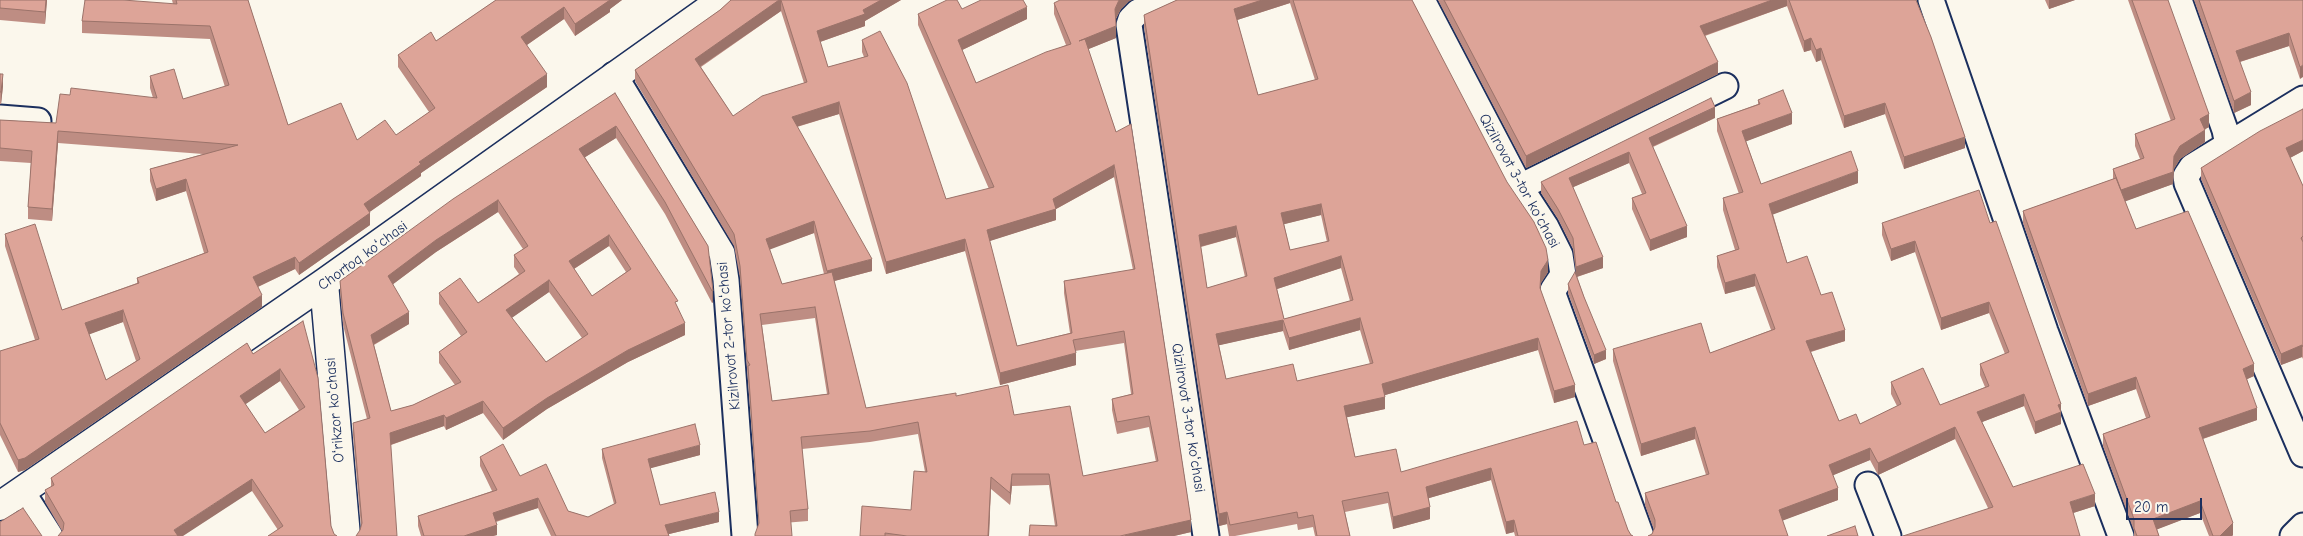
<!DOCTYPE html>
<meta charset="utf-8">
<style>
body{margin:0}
#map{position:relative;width:2303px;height:536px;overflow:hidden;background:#fbf7ec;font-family:"Comic Neue",sans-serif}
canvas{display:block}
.scale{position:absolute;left:2126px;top:498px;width:76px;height:22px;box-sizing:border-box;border:2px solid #1b2f5e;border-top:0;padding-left:6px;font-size:15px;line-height:18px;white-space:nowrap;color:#1b2f5e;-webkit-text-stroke:4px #fbf7ec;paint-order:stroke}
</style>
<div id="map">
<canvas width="2303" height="536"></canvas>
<div class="scale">20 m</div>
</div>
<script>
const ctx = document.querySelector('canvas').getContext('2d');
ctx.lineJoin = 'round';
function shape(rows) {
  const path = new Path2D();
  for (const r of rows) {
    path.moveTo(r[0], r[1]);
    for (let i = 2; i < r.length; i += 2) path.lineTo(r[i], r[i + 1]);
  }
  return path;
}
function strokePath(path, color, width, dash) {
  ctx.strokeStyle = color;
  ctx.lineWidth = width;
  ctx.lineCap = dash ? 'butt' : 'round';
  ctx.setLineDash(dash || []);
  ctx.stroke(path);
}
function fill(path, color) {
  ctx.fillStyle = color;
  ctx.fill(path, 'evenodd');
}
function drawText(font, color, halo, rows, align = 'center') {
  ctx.font = font + ' "Comic Neue",sans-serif';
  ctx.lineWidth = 4;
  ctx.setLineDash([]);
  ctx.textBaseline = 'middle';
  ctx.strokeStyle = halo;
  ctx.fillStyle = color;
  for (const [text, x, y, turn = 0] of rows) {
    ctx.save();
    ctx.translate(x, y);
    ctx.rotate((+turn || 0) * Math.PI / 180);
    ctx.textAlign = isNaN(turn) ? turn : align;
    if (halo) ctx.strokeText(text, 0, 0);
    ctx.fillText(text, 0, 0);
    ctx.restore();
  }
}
const minor = shape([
 [1172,0,1138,12,1131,19,1129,25,1206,536],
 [1422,0,1520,187,1546,227,1560,255,1563,275,1553,290,1554,297,1641,536],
 [1931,0,2045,331,2121,536],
 [2179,0,2225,130,2228,145,2192,167,2186,176,2187,183,2303,454],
 [614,75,722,253,726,280,745,536],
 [0,118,38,121],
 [2228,145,2303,99],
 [1520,187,1725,86],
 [1868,485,1888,536],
 [22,492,50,536],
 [2293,536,2303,526]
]);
const major = shape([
 [324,283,346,536],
 [0,506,324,283,722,0]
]);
strokePath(minor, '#1b2f5e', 29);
strokePath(major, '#1b2f5e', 31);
strokePath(minor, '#fbf7ec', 25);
strokePath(major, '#fbf7ec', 28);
fill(shape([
 [0,0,47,0,45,24,0,20],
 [172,0,248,0,288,125,357,140,396,135,429,112,398,67,398,55,436,41,496,0,622,0,610,9,610,12,575,36,564,19,527,45,547,87,421,173,421,176,369,212,370,225,299,275,295,269,258,287,262,307,25,470,18,472,0,435,0,351,35,340,5,246,5,234,62,310,137,283,137,278,204,253,186,191,156,201,150,181,150,169,203,154,58,143,52,221,28,219,28,207,31,163,0,161,0,120,56,123,70,95,153,98,150,88,150,76,183,99,225,87,210,39,82,33,82,21,173,4],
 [123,322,136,361,106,380,89,334],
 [731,0,901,0,865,21,865,26,820,42,828,67,864,57,862,52,862,40,946,199,989,189,918,25,918,14,962,9,1027,19,962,50,976,83,1066,45,1054,14,1054,3,1128,2,1121,9,1116,19,1116,38,1088,49,1116,132,1191,532,1174,536,1029,536,1055,526,1049,485,1012,486,1010,505,991,489,989,536,860,536,911,510,925,472,918,434,870,442,802,449,808,509,808,521,759,525,740,278,734,246,635,81,635,70,720,10],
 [781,11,804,83,733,116,701,67],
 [839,114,886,274,965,251,1000,385,1076,365,1075,351,1124,343,1131,394,1112,399,1112,410,1117,434,1149,427,1156,462,1083,476,1014,415,956,396,866,408,834,281,872,271,797,127],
 [1114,177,1133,270,1064,281,1064,293,1070,333,1017,346,989,241,1056,220,1056,209],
 [814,233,824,274,782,284,769,249],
 [815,318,827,394,772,401,762,325],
 [1177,0,1412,0,1548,272,1541,283,1540,289,1575,397,1554,403,1538,350,1385,395,1385,409,1347,417,1355,457,1401,472,1584,445,1616,502,1628,530,1631,535,1633,536,1515,536,1514,532,1506,534,1491,480,1429,498,1430,519,1393,529,1388,503,1345,512,1350,536,1315,536,1313,527,1298,530,1297,524,1235,536,1229,536,1227,524,1219,526,1144,27,1144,15],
 [1290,3,1315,80,1258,95,1237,20],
 [1321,215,1327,242,1290,250,1284,224],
 [1236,237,1245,277,1207,288,1201,247],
 [1341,268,1350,301,1284,319,1277,289],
 [1360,330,1370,364,1297,381,1226,379,1219,345,1283,331,1289,350],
 [1438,0,1916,0,1965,148,1904,169,1885,114,1844,128,1821,60,1816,62,1811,50,1804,52,1787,6,1705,36,1718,74,1526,168],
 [2045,0,2075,0,2049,9],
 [2128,0,2168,0,2209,127,2205,129,2205,142,2180,159,2174,169,2173,184,2125,201,2136,229,2254,376,2247,379,2257,420,2203,439,2233,535,2232,536,2209,536,2200,513,2157,529,2159,536,2134,536,2134,531,2103,446,2103,434,2146,418,2136,389,2088,406,2023,223,2023,211,2113,179,2113,169,2140,159,2135,146,2135,134,2171,121],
 [2194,0,2303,0,2300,79,2289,46,2240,62,2251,105,2234,113],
 [0,74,3,86,1,104,0,104],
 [615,93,708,246,713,302,712,303,665,214,616,138,585,157,678,308,685,335,628,362,547,409,503,440,483,413,446,430,444,426,391,445,360,530,361,527,353,435,353,423,367,419,343,325,340,292,340,281],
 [498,212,523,249,514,255,514,267,519,274,478,303,439,293,439,304,461,336,439,352,439,363,455,385,413,405,391,411,374,345,409,324,393,284,436,252],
 [609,246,626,272,592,296,574,269],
 [549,292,582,338,546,362,511,318],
 [1758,100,1792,124,1746,141,1761,184,1858,183,1773,214,1787,263,1821,295,1845,341,1811,352,1839,421,1860,424,1897,406,1891,394,1891,382,1940,405,1985,387,1980,375,1980,364,2005,354,1989,313,1941,330,1915,252,1891,261,1882,235,1882,223,1990,223,2061,416,2061,424,2035,434,2024,406,1982,422,2013,487,2095,506,2073,513,1988,508,1955,439,1878,475,1870,460,1833,475,1838,500,1783,520,1652,534,1654,530,1645,505,1645,493,1706,475,1695,439,1641,456,1613,361,1613,349,1710,353,1771,330,1755,286,1725,294,1717,267,1717,256,1735,250,1723,210,1723,198,1739,194,1717,131,1717,119,1758,104],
 [2303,109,2303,151,2290,158,2303,186,2303,359,2302,357,2281,365,2201,179,2201,168],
 [1715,118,1653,147,1687,237,1650,251,1632,209,1632,198,1642,194,1629,163,1573,187,1603,268,1577,277,1606,359,1594,364,1568,293,1568,284,1576,274,1573,249,1558,219,1541,193,1541,182],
 [303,321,331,526,278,530,252,491,62,531,45,502,45,490,51,487,51,478,253,354],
 [280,381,299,410,265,433,245,404],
 [602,449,700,455,650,468,660,505,719,522,669,534,669,536,551,536,538,508,496,522,497,535,493,536,421,536,418,526,418,516,492,491,480,466,480,457,520,476,568,511,588,517,614,504,602,458]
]), '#be8d83');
fill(shape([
 [46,0,47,0,45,24,45,12],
 [608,0,622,0,610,9,610,12,575,36,575,24],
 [779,0,781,0,781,11,695,70,695,59],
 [881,0,901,0,865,21,865,26,817,43,817,31,863,10],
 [1119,0,1132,0,1128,2,1121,9,1115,20,1115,9],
 [1262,0,1290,0,1290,3,1234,21,1234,9],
 [1772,0,1787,0,1787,6,1700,37,1700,26],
 [2049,0,2075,0,2049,9],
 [564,7,564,19,521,49,521,37],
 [1027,7,1027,19,958,52,958,40],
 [1116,26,1116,38,1079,53,1079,41],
 [2289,33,2289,46,2236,63,2236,51],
 [1811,38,1811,50,1804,52,1804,41],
 [1821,48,1821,60,1816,62,1816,50],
 [1718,62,1718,74,1526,168,1526,156],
 [2303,65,2303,77,2300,79,2300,67],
 [3,74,3,86,1,104,1,92],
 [547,74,547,87,421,173,421,176,364,216,364,204,419,162],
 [2251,92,2251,105,2234,113,2234,101],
 [839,102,839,114,792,128,792,117],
 [1885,103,1885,114,1844,128,1844,116],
 [1715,107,1715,118,1649,148,1649,138],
 [1792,113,1792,124,1742,143,1742,131],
 [2209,114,2209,127,2200,132,2200,119],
 [616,126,616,138,579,161,579,149],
 [2205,130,2205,142,2180,159,2174,169,2173,184,2121,203,2121,190,2174,156,2180,146],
 [58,131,58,143,52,221,52,209],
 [1965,137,1965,148,1904,169,1904,157],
 [2303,140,2303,151,2286,160,2286,148],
 [1629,152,1629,163,1569,189,1569,178],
 [1114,165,1114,177,1056,209,1056,220,987,242,987,230,1053,199],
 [1858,171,1858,183,1769,216,1769,204],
 [186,179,186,191,156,201,156,189],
 [498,200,498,212,436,252,388,288,388,276,436,240],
 [1321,204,1321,215,1281,225,1281,213],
 [370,213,370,225,299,275,299,263],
 [814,221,814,233,766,251,766,239],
 [1236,226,1236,237,1199,247,1199,235],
 [1687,226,1687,237,1650,251,1650,240],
 [609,235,609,246,569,272,569,261],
 [965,239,965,251,886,274,886,262],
 [1915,241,1915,252,1891,261,1891,249],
 [1341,256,1341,268,1274,290,1274,278],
 [295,257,295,269,253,289,253,277],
 [1603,257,1603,268,1576,277,1576,267],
 [872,259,872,271,827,283,827,271],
 [1548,260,1548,272,1541,283,1540,299,1541,271],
 [1755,274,1755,286,1725,294,1725,283],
 [549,280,549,292,506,322,506,310],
 [712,291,713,291,713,302,712,303],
 [262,295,262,307,25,470,18,472,18,460],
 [1989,302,1989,313,1941,330,1941,318],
 [123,310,123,322,85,336,85,323],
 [409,312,409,324,371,346,371,335],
 [1360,318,1360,330,1289,350,1289,338],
 [1283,320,1283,331,1216,346,1216,334],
 [685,323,685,335,628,362,547,409,503,440,503,428,547,398,628,350],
 [1845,330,1845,341,1806,353,1806,341],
 [1538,338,1538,350,1382,396,1382,384],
 [2302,345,2302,357,2281,365,2281,354],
 [1606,350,1606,359,1594,364,1594,355],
 [1076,353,1076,365,1000,385,1000,373],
 [2254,364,2254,376,2243,381,2243,369],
 [280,369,280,381,240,408,240,396],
 [2136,377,2136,389,2088,406,2088,394],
 [1575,385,1575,397,1554,403,1554,391],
 [2024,394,2024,406,1977,424,1977,412],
 [1385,397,1385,409,1344,418,1344,406],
 [483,401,483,413,446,430,446,418],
 [2061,404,2061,424,2035,434,2035,422,2058,405],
 [2257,408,2257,420,2199,440,2199,428],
 [444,415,444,426,390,445,390,433],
 [1695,427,1695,439,1641,456,1641,444],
 [1955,427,1955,439,1878,475,1878,463],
 [700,445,700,455,648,469,648,459],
 [1870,448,1870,460,1829,477,1829,465],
 [1491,468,1491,480,1426,499,1426,487],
 [1012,474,1012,486,1010,505,1010,493],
 [991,477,989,536,988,536],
 [252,479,252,491,183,536,174,536,174,530],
 [1838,488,1838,500,1779,522,1779,510],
 [2095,494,2095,506,2070,514,2070,502],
 [538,498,538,508,493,522,493,513],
 [2200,501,2200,513,2153,531,2153,519],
 [1430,507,1430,519,1393,529,1393,517],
 [719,512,719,522,665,535,665,525],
 [1227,512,1227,524,1219,526,1219,514],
 [1191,520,1191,532,1174,536,1125,536,1125,535],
 [1514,520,1514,532,1506,534,1506,522],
 [2233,523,2233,535,2232,536,2220,536],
 [497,525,497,535,493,536,464,536]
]), '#9b736a');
const building = shape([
 [0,0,46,0,45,12,0,8,0,0],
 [85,0,123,0,177,4,176,0,248,0,288,125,341,103,357,140,385,120,396,135,435,108,398,55,431,32,436,41,496,0,610,0,575,24,564,7,521,37,547,74,419,162,421,164,364,204,370,213,299,263,295,257,253,277,262,295,25,458,18,460,0,423,0,351,39,339,5,234,35,224,62,310,139,283,137,278,208,252,186,179,156,189,150,169,238,145,58,131,52,209,28,207,32,151,0,148,0,120,56,123,60,94,70,95,71,88,157,98,150,76,174,69,183,99,229,85,210,26,82,21,85,0],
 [123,310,140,359,106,380,85,323,123,310],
 [731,0,779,0,695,59,733,116,762,96,807,82,781,0,881,0,863,10,865,14,817,31,828,67,868,56,862,40,880,31,907,83,946,199,994,187,918,14,947,0,957,0,962,9,981,0,1023,0,1027,7,958,40,976,83,1046,52,1071,44,1054,3,1060,0,1119,0,1115,9,1116,26,1079,41,1085,39,1116,132,1131,124,1191,520,1120,536,1029,536,1030,525,1057,526,1049,474,1012,474,1010,493,991,477,988,536,907,536,885,533,885,536,860,536,862,506,911,510,914,471,927,472,918,422,870,431,801,437,808,509,790,511,792,536,755,536,755,534,759,523,748,366,750,365,747,360,740,266,734,234,635,70,720,10,731,0],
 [839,102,886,262,965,239,1000,373,1076,353,1073,340,1124,331,1133,394,1112,399,1117,422,1149,416,1158,461,1083,476,1070,406,1014,415,1008,385,956,396,956,393,866,408,832,272,782,284,766,239,814,221,827,271,872,259,792,117,839,102],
 [1114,165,1135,269,1064,281,1072,333,1017,346,987,230,1056,209,1053,199,1114,165],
 [815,307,829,394,772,401,760,314,815,307],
 [1177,0,1262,0,1234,9,1258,95,1318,79,1293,0,1412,0,1507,182,1534,222,1546,248,1548,260,1541,271,1540,288,1575,385,1554,391,1538,338,1382,384,1385,397,1344,406,1355,457,1396,449,1401,472,1577,421,1584,445,1596,442,1616,502,1618,502,1628,530,1631,535,1633,536,1518,536,1514,520,1506,522,1491,468,1426,487,1430,507,1393,517,1388,492,1342,501,1350,536,1317,536,1313,515,1298,518,1297,512,1230,525,1227,512,1219,514,1144,15,1177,0],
 [1321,204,1329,241,1290,250,1281,213,1321,204],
 [1236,226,1247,276,1207,288,1199,235,1236,226],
 [1341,256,1353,300,1284,319,1274,278,1341,256],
 [1360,318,1373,363,1297,381,1293,364,1226,379,1216,334,1283,320,1289,338,1360,318],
 [1444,0,1772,0,1700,26,1718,62,1526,156,1444,0],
 [1789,0,1916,0,1931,37,1965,137,1904,157,1885,103,1844,116,1821,48,1816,50,1811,38,1804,41,1789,0],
 [2132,0,2168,0,2209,114,2200,119,2205,130,2180,146,2174,156,2173,172,2121,190,2113,169,2144,158,2135,134,2175,119,2132,0],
 [2199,0,2303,0,2303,65,2300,67,2289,33,2236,51,2251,92,2234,101,2199,0],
 [0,74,3,74,1,92,0,92,0,74],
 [1783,90,1792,113,1742,131,1761,184,1851,151,1858,171,1769,204,1787,263,1807,256,1821,295,1832,292,1845,330,1806,341,1839,421,1856,414,1860,424,1901,404,1891,382,1923,368,1940,405,1989,386,1980,364,2009,352,1989,302,1941,318,1915,241,1891,249,1882,223,1979,190,1990,223,1996,221,2061,404,2058,405,2061,412,2035,422,2024,394,1977,412,2013,487,2083,464,2095,494,2070,502,2080,536,1903,536,1993,507,1955,427,1878,463,1870,448,1829,465,1838,488,1779,510,1788,536,1648,536,1652,534,1655,527,1655,520,1645,493,1709,474,1695,427,1641,444,1613,349,1701,323,1710,353,1775,329,1755,274,1725,283,1717,256,1739,249,1723,198,1743,192,1717,119,1760,104,1758,100,1783,90],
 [615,93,708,246,713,291,712,291,665,202,616,126,579,149,678,301,675,302,685,323,628,350,547,398,503,428,483,401,446,418,444,415,390,433,397,536,356,536,360,530,362,523,353,423,370,418,343,313,340,281,453,199,615,93],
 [498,200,528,246,514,255,525,271,478,303,460,278,439,293,467,332,439,352,461,382,413,405,391,411,371,335,409,312,388,276,436,240,498,200],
 [609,235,631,269,592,296,569,261,609,235],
 [549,280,588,334,546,362,506,310,549,280],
 [1711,98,1715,107,1649,138,1687,226,1650,240,1632,198,1646,193,1629,152,1569,178,1603,257,1576,267,1573,238,1558,209,1541,182,1711,98],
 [2303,109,2303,140,2286,148,2303,186,2303,236,2301,238,2303,242,2303,347,2302,345,2281,354,2201,168,2260,131,2303,109],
 [2116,178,2136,229,2188,211,2254,364,2243,369,2257,408,2199,428,2233,523,2220,536,2213,536,2200,501,2153,519,2159,536,2137,536,2134,528,2134,519,2103,434,2150,417,2136,377,2088,394,2023,211,2116,178],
 [1575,272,1584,297,1606,350,1594,355,1568,284,1575,272],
 [303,321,318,378,331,526,334,534,337,536,268,536,283,526,252,479,174,530,178,536,58,536,63,530,64,523,45,490,54,485,51,478,247,343,253,354,303,321],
 [280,369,305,407,265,433,240,396,280,369],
 [695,424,700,445,648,459,660,505,715,492,719,512,665,525,669,536,556,536,538,498,493,513,497,525,464,536,424,536,418,516,497,490,480,457,503,444,520,476,546,464,568,511,588,517,616,503,602,449,695,424],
 [23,508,42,536,0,536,0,522,23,508],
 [1855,526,1858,536,1827,536,1855,526]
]);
fill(building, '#dda498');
strokePath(building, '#9b736a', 1);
drawText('15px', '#1b2f5e', '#fbf7ec', [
 ["Qizilrovot 3-tor koʻchasi",1519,181,61],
 ["Chortoq koʻchasi",363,256,-36],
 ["Kizilrovot 2-tor koʻchasi",729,336,-95],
 ["Oʻrikzor koʻchasi",335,410,-95],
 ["Qizilrovot 3-tor koʻchasi",1188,418,81]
]);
</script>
